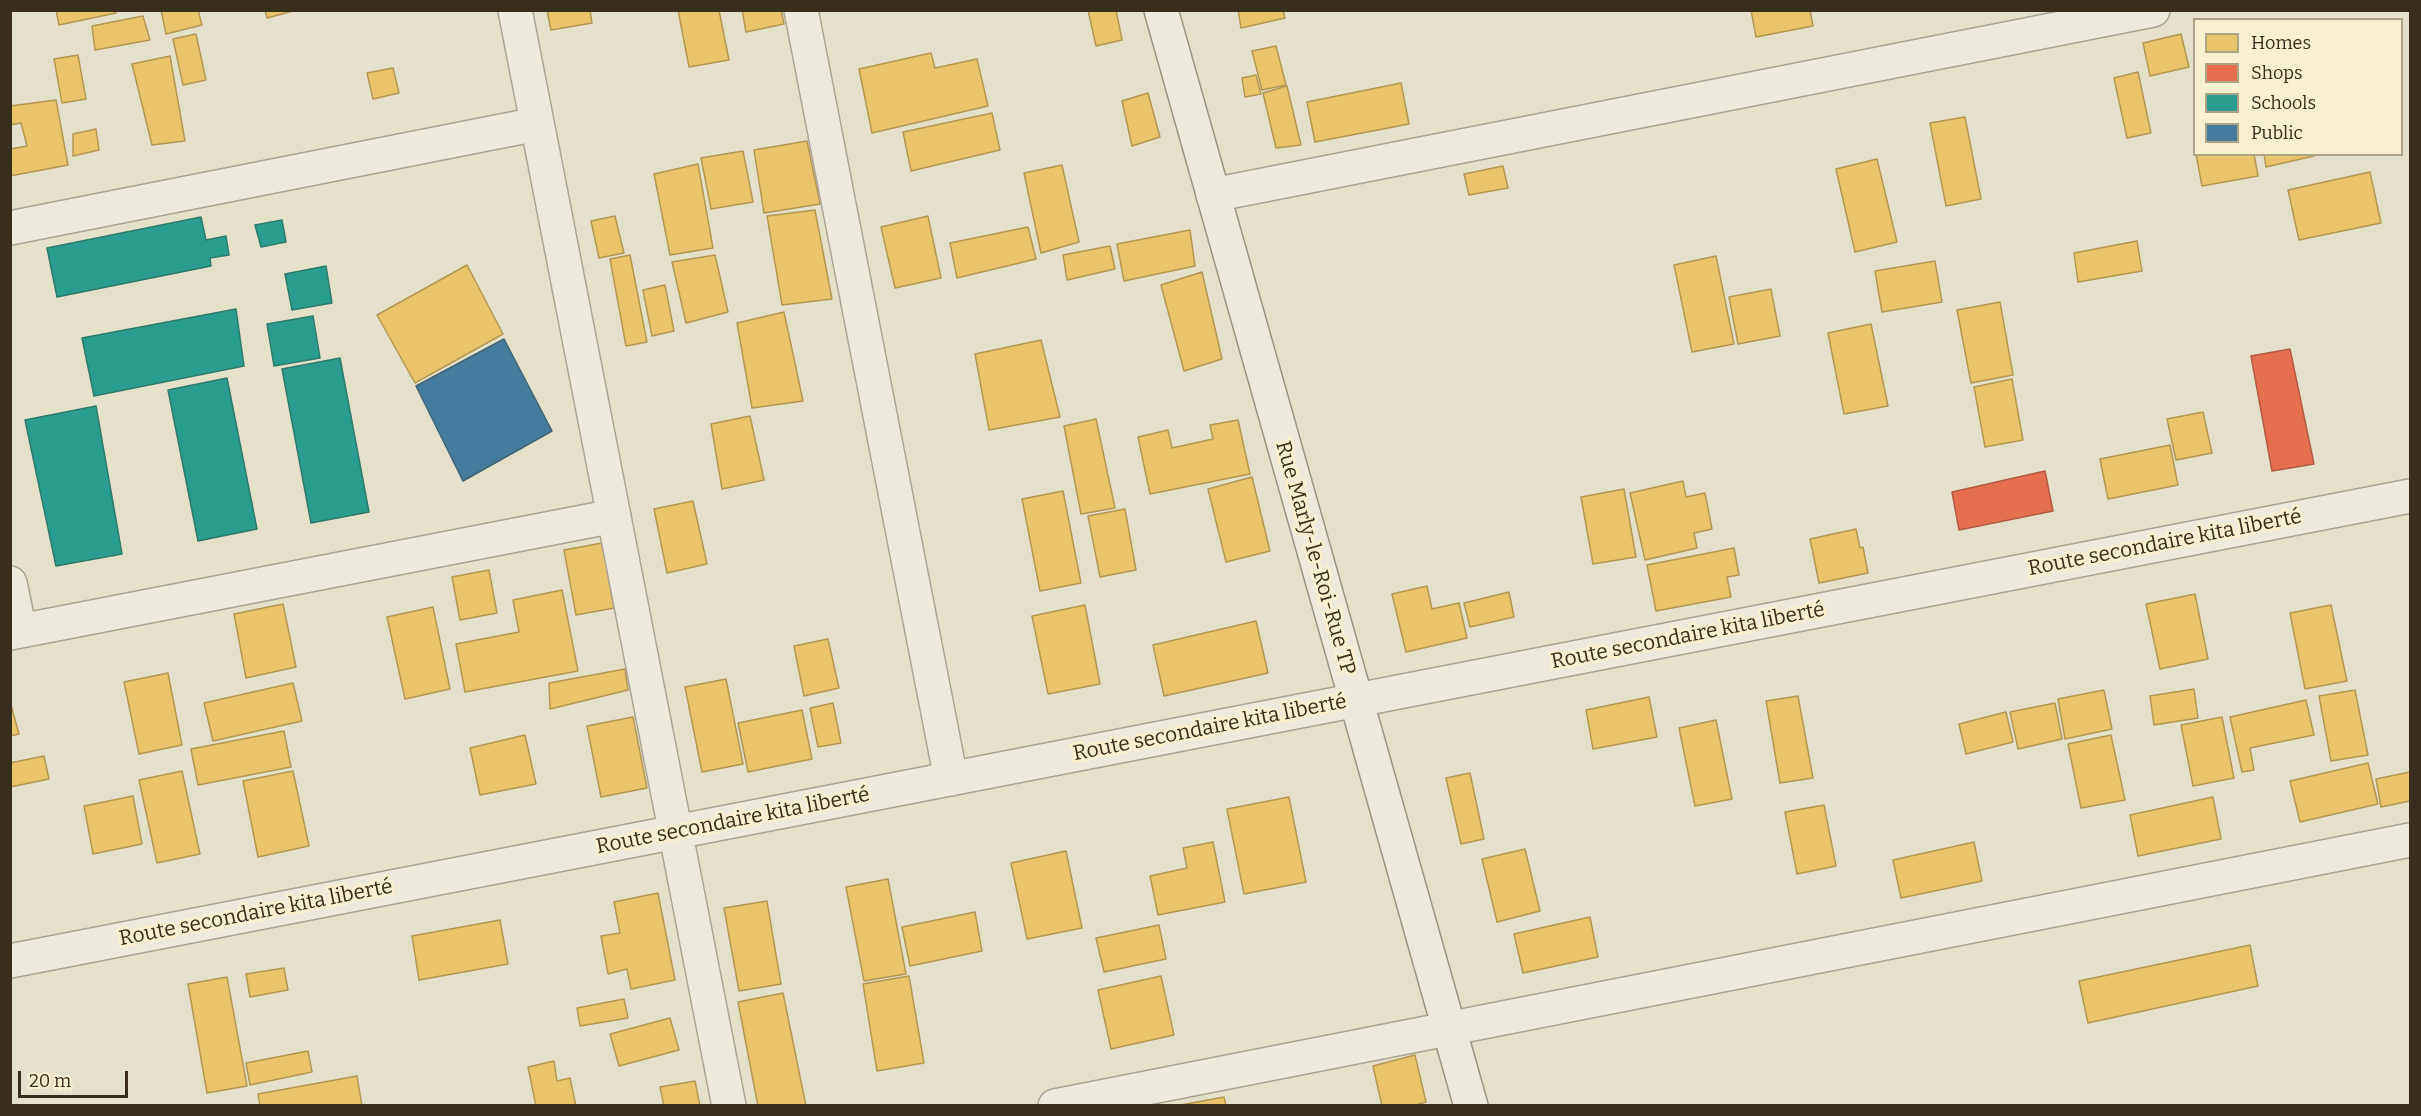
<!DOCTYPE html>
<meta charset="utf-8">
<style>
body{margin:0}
#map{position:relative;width:2421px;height:1116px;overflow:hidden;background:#e5e0ca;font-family:Bitter,serif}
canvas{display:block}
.frame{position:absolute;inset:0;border:12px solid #392d1b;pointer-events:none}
.legend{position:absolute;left:2193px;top:18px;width:210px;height:138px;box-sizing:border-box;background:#f8f0ce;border:2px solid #aca286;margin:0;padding:8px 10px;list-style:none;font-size:18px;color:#392d1b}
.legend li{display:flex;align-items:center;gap:12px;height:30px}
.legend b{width:30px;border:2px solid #aca286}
.scale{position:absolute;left:18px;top:1071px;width:110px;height:27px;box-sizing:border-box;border:3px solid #392d1b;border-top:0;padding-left:8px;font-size:18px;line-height:21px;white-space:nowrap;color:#392d1b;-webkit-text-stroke:4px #f8f0ce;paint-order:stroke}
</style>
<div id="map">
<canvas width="2421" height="1116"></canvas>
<div class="frame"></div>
<ul class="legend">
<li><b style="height:16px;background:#e9c46a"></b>Homes</li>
<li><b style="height:16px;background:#e76f51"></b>Shops</li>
<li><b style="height:16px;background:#2a9d8f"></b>Schools</li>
<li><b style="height:16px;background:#457b9d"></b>Public</li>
</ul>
<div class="scale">20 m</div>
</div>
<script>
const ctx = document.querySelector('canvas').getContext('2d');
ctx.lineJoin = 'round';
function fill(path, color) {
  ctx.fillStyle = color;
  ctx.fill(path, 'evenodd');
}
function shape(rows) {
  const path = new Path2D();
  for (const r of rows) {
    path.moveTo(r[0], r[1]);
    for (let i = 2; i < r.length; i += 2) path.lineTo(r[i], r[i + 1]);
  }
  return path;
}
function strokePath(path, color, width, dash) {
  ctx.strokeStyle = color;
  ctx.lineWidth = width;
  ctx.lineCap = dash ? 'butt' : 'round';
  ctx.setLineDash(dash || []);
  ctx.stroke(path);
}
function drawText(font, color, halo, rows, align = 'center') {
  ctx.font = font + ' Bitter,serif';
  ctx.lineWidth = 6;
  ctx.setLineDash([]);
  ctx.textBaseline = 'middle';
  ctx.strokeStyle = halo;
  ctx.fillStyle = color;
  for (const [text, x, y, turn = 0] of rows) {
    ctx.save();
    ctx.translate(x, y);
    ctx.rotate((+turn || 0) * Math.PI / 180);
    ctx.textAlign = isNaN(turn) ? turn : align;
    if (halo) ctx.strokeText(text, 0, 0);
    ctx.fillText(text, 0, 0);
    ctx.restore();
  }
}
const homes = shape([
 [56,10,116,10,116,13,59,25,56,10],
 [161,10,198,10,202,25,166,34,161,10],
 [265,10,297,10,267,18,265,10],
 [547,10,590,10,592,23,551,30,547,10],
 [678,10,719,10,729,60,689,67,678,10],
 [742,10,781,10,784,24,746,32,742,10],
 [1088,10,1116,10,1122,40,1096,46,1088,10],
 [1238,10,1283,10,1285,18,1241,28,1238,10],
 [1751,10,1810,10,1813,26,1756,37,1751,10],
 [143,16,150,40,95,50,92,26,143,16],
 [196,34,206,80,183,85,173,39,196,34],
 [2181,34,2189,67,2150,76,2143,43,2181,34],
 [1276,46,1286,85,1262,90,1252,51,1276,46],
 [931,53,935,68,977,59,988,106,872,133,859,69,931,53],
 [78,55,86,99,62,103,54,59,78,55],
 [170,56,185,141,152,145,132,64,170,56],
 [393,68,399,93,373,99,367,73,393,68],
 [2138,72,2151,133,2127,138,2114,78,2138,72],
 [1256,75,1261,94,1245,97,1242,78,1256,75],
 [1401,83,1409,124,1315,142,1307,102,1401,83],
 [1287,86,1301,145,1276,148,1263,93,1287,86],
 [1148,93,1160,137,1132,146,1122,101,1148,93],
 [56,100,68,165,10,176,10,149,27,146,21,123,10,125,10,106,56,100],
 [992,113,1000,150,911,171,903,132,992,113],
 [1965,117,1981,199,1946,206,1930,123,1965,117],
 [96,129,99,150,73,156,73,134,96,129],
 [807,141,820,204,764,213,754,150,807,141],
 [743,151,753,202,711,209,701,158,743,151],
 [2196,154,2254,154,2258,176,2202,186,2196,154],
 [2264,154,2314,154,2314,156,2266,167,2264,154],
 [1877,159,1897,242,1855,252,1836,169,1877,159],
 [698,164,713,248,670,255,654,174,698,164],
 [1062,165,1079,242,1041,253,1024,173,1062,165],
 [1503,166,1508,188,1469,195,1464,174,1503,166],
 [2370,172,2381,223,2299,240,2288,190,2370,172],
 [815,210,832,299,782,305,767,216,815,210],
 [615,216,624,253,599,258,591,221,615,216],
 [928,216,941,278,895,288,881,227,928,216],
 [1028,227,1036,259,957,278,950,243,1028,227],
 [1190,230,1195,266,1124,281,1117,244,1190,230],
 [2137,241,2142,271,2078,282,2074,253,2137,241],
 [1110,246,1115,269,1067,280,1063,255,1110,246],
 [630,255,647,342,626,346,610,259,630,255],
 [715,255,728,312,686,323,672,262,715,255],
 [1716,256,1734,344,1692,352,1674,265,1716,256],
 [1935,261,1942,302,1882,312,1875,271,1935,261],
 [467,265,503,334,415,383,377,315,467,265],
 [1202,272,1222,359,1184,371,1161,285,1202,272],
 [665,285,674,331,652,336,643,290,665,285],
 [1771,289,1780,336,1738,344,1729,297,1771,289],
 [2000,302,2013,375,1971,383,1957,310,2000,302],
 [784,312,803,401,752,408,737,323,784,312],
 [1871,324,1888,406,1844,414,1828,333,1871,324],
 [1041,340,1060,417,989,430,975,354,1041,340],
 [2012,379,2023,440,1985,447,1974,387,2012,379],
 [2203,412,2212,453,2176,460,2167,419,2203,412],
 [750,416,764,480,722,489,711,424,750,416],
 [1096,419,1115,508,1081,514,1064,426,1096,419],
 [1238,420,1250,474,1150,494,1138,437,1168,430,1172,448,1213,439,1210,425,1238,420],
 [2170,445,2178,485,2108,499,2100,459,2170,445],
 [1252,477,1270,551,1226,562,1208,489,1252,477],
 [1683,481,1686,497,1705,493,1712,529,1694,533,1697,548,1645,560,1630,493,1683,481],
 [1624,489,1636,557,1593,564,1581,497,1624,489],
 [1063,491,1081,583,1040,591,1022,499,1063,491],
 [693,501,707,564,667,573,654,509,693,501],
 [1125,509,1136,570,1100,577,1088,516,1125,509],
 [1856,529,1860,548,1863,547,1868,573,1819,583,1810,539,1856,529],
 [602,543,614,608,576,615,564,550,602,543],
 [1734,548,1739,575,1727,577,1731,597,1656,611,1647,565,1734,548],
 [489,570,497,613,460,620,452,577,489,570],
 [1427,586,1432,609,1459,603,1467,638,1406,652,1392,594,1427,586],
 [562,590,578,671,465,692,456,644,519,632,513,600,562,590],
 [1509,592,1514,617,1470,627,1464,603,1509,592],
 [2195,594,2208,659,2160,669,2146,604,2195,594],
 [283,604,296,667,246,678,234,614,283,604],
 [1085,605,1100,684,1048,694,1032,616,1085,605],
 [2331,605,2347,681,2305,689,2290,613,2331,605],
 [433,607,450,689,405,699,387,617,433,607],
 [1256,621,1268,673,1164,696,1153,645,1256,621],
 [828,639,839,688,804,696,794,646,828,639],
 [625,669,628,690,550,709,549,683,625,669],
 [168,673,182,745,139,754,124,682,168,673],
 [726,679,743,764,702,772,685,687,726,679],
 [293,683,302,721,213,741,204,703,293,683],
 [2194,689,2198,718,2154,725,2150,696,2194,689],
 [2104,690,2112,729,2065,739,2058,699,2104,690],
 [2355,690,2368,755,2331,761,2319,696,2355,690],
 [1798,696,1813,778,1780,783,1766,701,1798,696],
 [1649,697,1657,737,1593,749,1586,710,1649,697],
 [2306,700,2314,735,2250,748,2254,770,2242,772,2230,717,2306,700],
 [10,701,19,734,10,736,10,701],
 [833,703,841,743,818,747,810,708,833,703],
 [2055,703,2062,739,2018,749,2010,712,2055,703],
 [802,710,812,759,748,772,738,723,802,710],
 [2006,712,2013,742,1966,754,1959,724,2006,712],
 [633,717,647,788,601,797,587,726,633,717],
 [2222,717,2234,778,2193,786,2181,725,2222,717],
 [1716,720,1732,799,1695,806,1679,728,1716,720],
 [284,731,291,767,198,785,191,749,284,731],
 [525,735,536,784,480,795,470,748,525,735],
 [2111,735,2125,800,2081,808,2068,744,2111,735],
 [44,756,49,779,10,787,10,763,44,756],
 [2368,763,2378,804,2300,822,2290,781,2368,763],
 [182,771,200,854,157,863,139,780,182,771],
 [293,771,309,846,258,857,243,781,293,771],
 [2410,772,2410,801,2381,807,2376,779,2410,772],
 [1470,773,1484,839,1461,844,1446,778,1470,773],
 [133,796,142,844,93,854,84,806,133,796],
 [1289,797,1306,882,1244,894,1227,809,1289,797],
 [2213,797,2221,839,2138,856,2130,815,2213,797],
 [1824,805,1836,866,1797,874,1785,812,1824,805],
 [1213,842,1225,902,1158,915,1150,876,1187,868,1183,848,1213,842],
 [1974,842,1982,881,1901,898,1893,860,1974,842],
 [1525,849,1540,911,1497,922,1482,859,1525,849],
 [1066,851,1082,928,1027,939,1011,863,1066,851],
 [888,879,906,974,864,981,846,887,888,879],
 [658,893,675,980,631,989,627,969,608,974,601,936,620,933,614,902,658,893],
 [767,901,781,984,739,991,724,908,767,901],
 [975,912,982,951,910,966,902,927,975,912],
 [1590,917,1598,957,1523,973,1514,934,1590,917],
 [500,920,508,964,419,980,412,936,500,920],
 [1159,925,1166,959,1104,972,1096,938,1159,925],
 [2250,945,2258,986,2088,1023,2079,981,2250,945],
 [284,968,288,990,250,997,246,974,284,968],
 [909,976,924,1063,877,1071,863,984,909,976],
 [1161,976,1174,1035,1111,1049,1098,990,1161,976],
 [227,977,247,1086,207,1093,188,984,227,977],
 [783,993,806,1106,758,1106,738,1002,783,993],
 [624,999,628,1018,580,1026,577,1008,624,999],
 [670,1018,679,1050,619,1066,610,1034,670,1018],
 [308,1051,312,1072,250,1085,246,1063,308,1051],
 [1415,1055,1426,1102,1412,1106,1382,1106,1373,1066,1415,1055],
 [554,1061,557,1081,570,1078,576,1106,536,1106,528,1067,554,1061],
 [357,1076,362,1106,260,1106,258,1094,357,1076],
 [695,1081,700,1106,664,1106,660,1087,695,1081],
 [1224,1097,1226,1106,1181,1106,1181,1105,1224,1097]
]);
fill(homes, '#e9c46a');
strokePath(homes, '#b49752', 1.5);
const shops = shape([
 [2290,349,2314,464,2272,471,2251,356,2290,349],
 [2045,471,2053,511,1959,530,1952,492,2045,471]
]);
fill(shops, '#e76f51');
strokePath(shops, '#b35b41', 1.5);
const schools = shape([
 [201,217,206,240,226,236,229,255,210,258,211,266,57,297,47,248,201,217],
 [282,220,286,242,261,247,255,225,282,220],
 [326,266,332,303,292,310,285,274,326,266],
 [236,309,244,366,94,396,82,338,236,309],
 [313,316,320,358,274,366,267,324,313,316],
 [340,358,369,512,311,523,282,369,340,358],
 [227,378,257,529,198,541,168,390,227,378],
 [96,406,122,554,56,566,25,420,96,406]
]);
fill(schools, '#2a9d8f');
strokePath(schools, '#2e7b6c', 1.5);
const public = shape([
 [504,339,552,431,463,481,416,386,504,339]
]);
fill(public, '#457b9d');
strokePath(public, '#416476', 1.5);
const street = shape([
 [515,10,729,1106],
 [801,10,951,779],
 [1213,195,2153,10],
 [10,228,537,124],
 [10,583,20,631],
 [10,633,614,516],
 [10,961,2410,496],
 [1055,1106,2410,840]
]);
const secondary = shape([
 [1161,10,1471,1106]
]);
strokePath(street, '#aaa494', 36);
strokePath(secondary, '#9a9484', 36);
strokePath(street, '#ede9dc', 33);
strokePath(secondary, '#ede9dc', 33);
drawText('21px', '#392d1b', '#f8f0ce', [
 ["Route secondaire kita liberté",2165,543,-11],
 ["Rue Marly-le-Roi-Rue TP",1315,558,74],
 ["Route secondaire kita liberté",1688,636,-11],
 ["Route secondaire kita liberté",1210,728,-11],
 ["Route secondaire kita liberté",733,821,-11],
 ["Route secondaire kita liberté",256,913,-11]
]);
</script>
